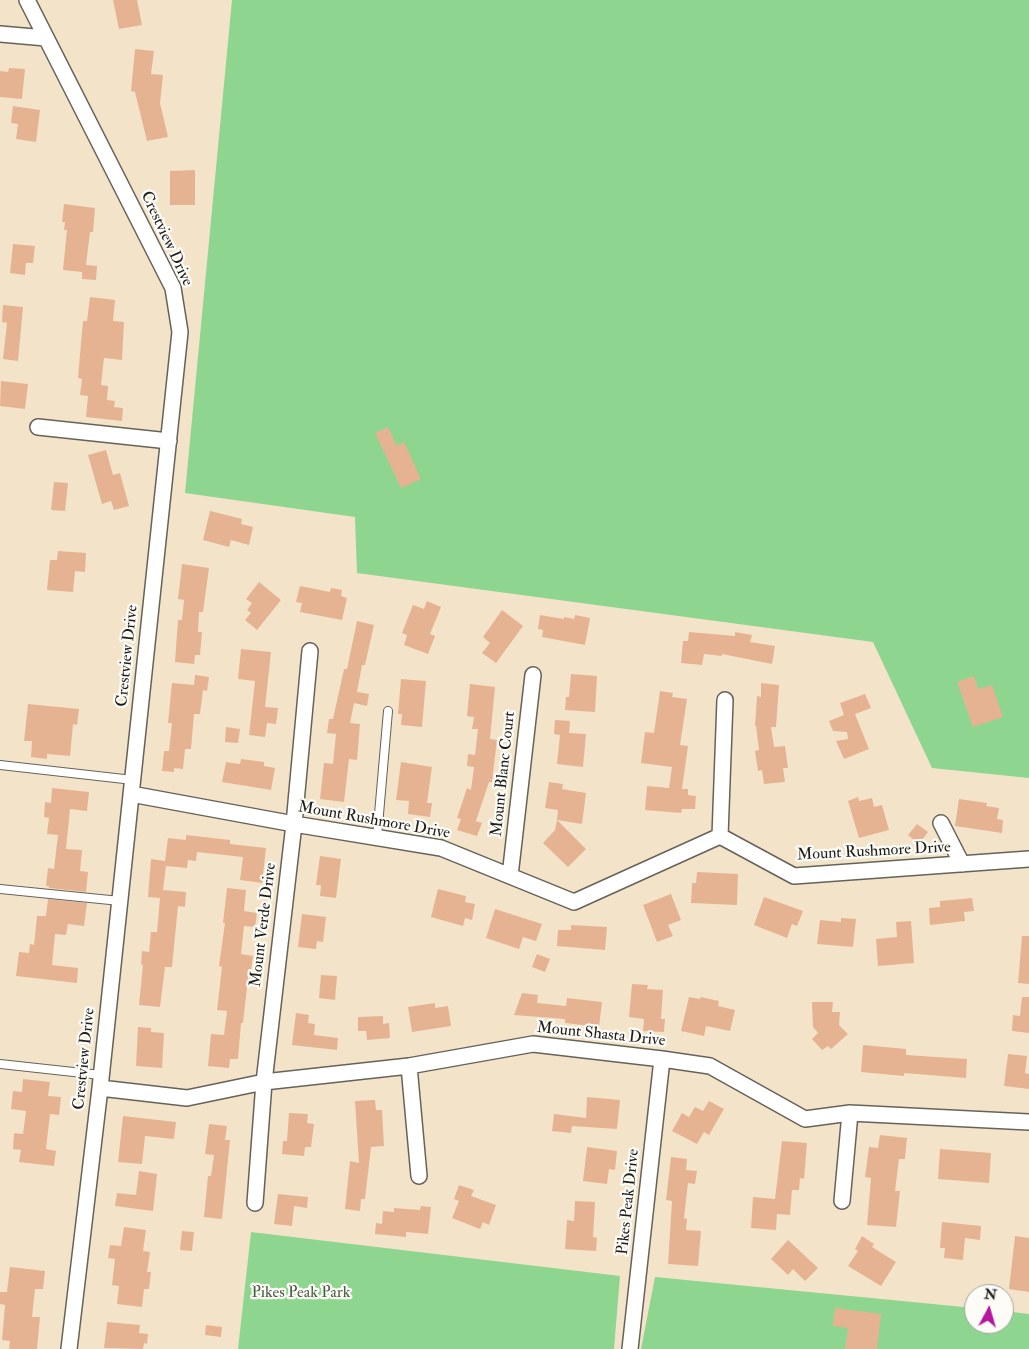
<!DOCTYPE html>
<style>
body{margin:0}
#map{position:relative;width:1029px;height:1349px;overflow:hidden;background:#f3e4c9;font-family:"IM FELL Double Pica",serif}
canvas{display:block}
.north{position:absolute;left:964px;top:1284px;width:50px;height:50px;box-sizing:border-box;background:#fdfcf7;border:1px solid #a3a29f;border-radius:50%;rotate:6deg;font-size:14px;font-weight:700;line-height:20px;text-align:center;color:#1c1c1c}
.north::after{content:'';display:block;margin:auto;width:18px;height:22px;background:#b5179e;clip-path:polygon(50% 0,100% 100%,50% 72%,0 100%)}
</style>
<div id="map">
<canvas width="1029" height="1349"></canvas>
<div class="north">N</div>
</div>
<script>
const ctx = document.querySelector('canvas').getContext('2d');
ctx.lineJoin = 'round';
function fill(path, color) {
  ctx.fillStyle = color;
  ctx.fill(path, 'evenodd');
}
function shape(rows) {
  const path = new Path2D();
  for (const r of rows) {
    path.moveTo(r[0], r[1]);
    for (let i = 2; i < r.length; i += 2) path.lineTo(r[i], r[i + 1]);
  }
  return path;
}
function strokePath(path, color, width, dash) {
  ctx.strokeStyle = color;
  ctx.lineWidth = width;
  ctx.lineCap = dash ? 'butt' : 'round';
  ctx.setLineDash(dash || []);
  ctx.stroke(path);
}
function drawText(font, color, halo, rows, align = 'center') {
  ctx.font = font + ' "IM FELL Double Pica",serif';
  ctx.lineWidth = 4.5;
  ctx.setLineDash([]);
  ctx.textBaseline = 'middle';
  ctx.strokeStyle = halo;
  ctx.fillStyle = color;
  for (const [text, x, y, turn = 0] of rows) {
    ctx.save();
    ctx.translate(x, y);
    ctx.rotate((+turn || 0) * Math.PI / 180);
    ctx.textAlign = isNaN(turn) ? turn : align;
    if (halo) ctx.strokeText(text, 0, 0);
    ctx.fillText(text, 0, 0);
    ctx.restore();
  }
}
fill(shape([
 [232,0,1029,0,1029,778,932,768,873,642,357,573,355,517,185,493],
 [251,1232,620,1276,614,1349,238,1349],
 [655,1277,974,1308,974,1324,1004,1324,1004,1311,1029,1314,1029,1349,641,1349]
]), '#8ed590');
fill(shape([
 [113,0,137,0,142,25,119,29],
 [135,49,154,51,151,74,163,75,160,103,168,137,147,141,135,92,131,91],
 [9,68,25,69,22,99,0,97,0,71,8,72],
 [13,106,40,110,36,142,16,139,18,124,11,123],
 [195,170,195,205,170,205,170,171],
 [64,204,95,208,93,232,90,232,86,265,97,266,96,280,82,279,82,272,63,270,67,230,64,230,65,222,62,222],
 [13,244,35,246,33,263,26,263,25,275,10,273],
 [90,297,115,300,113,321,124,322,122,360,104,358,101,385,108,386,107,400,115,401,114,407,123,408,122,421,86,417,88,396,80,395,82,379,78,378,81,343,83,321,87,321],
 [3,305,23,307,18,361,3,359,7,323,2,322],
 [1,381,28,384,25,409,0,406],
 [388,427,397,446,404,442,421,479,401,488,375,433],
 [106,450,113,475,120,473,129,506,114,510,111,501,102,504,88,455],
 [54,482,68,483,65,511,51,510],
 [210,511,242,519,241,524,253,527,249,545,231,540,229,547,203,540],
 [58,551,86,553,85,572,75,571,73,592,47,590,50,560,57,560],
 [182,564,209,568,203,612,199,612,198,632,202,632,200,655,195,655,194,664,175,662,178,620,182,620,184,600,178,599],
 [259,582,281,600,257,630,245,620,251,613,247,610,252,603,246,599],
 [300,586,330,592,331,588,342,590,341,596,347,598,342,620,300,612,302,603,296,602],
 [427,601,441,607,430,634,435,636,428,654,404,645,407,635,402,633,413,605,424,609],
 [502,610,523,626,496,663,482,653,490,643,483,637],
 [540,615,564,619,564,617,574,619,575,615,590,618,585,645,542,637,543,630,538,629],
 [357,621,374,625,365,665,362,665,357,692,369,694,367,706,354,703,350,723,360,724,357,760,349,759,344,802,320,799,324,763,333,764,336,734,327,733,329,719,333,719,344,669,347,669],
 [689,632,735,636,735,632,752,635,750,642,775,646,772,664,722,654,722,656,704,654,702,665,681,663,683,641,688,641],
 [241,649,271,652,265,707,278,708,276,724,267,723,265,737,249,735,255,681,238,679],
 [571,674,597,676,595,712,565,710,566,697,569,697],
 [195,675,209,677,207,691,203,690,200,714,194,714,191,749,185,749,183,769,174,768,174,772,162,771,164,751,169,751,172,723,168,723,172,683,194,685],
 [974,676,978,689,992,685,1003,717,973,727,957,682],
 [401,679,426,681,422,727,401,725,402,714,398,714],
 [761,683,779,685,776,727,771,727,774,747,785,746,788,768,783,768,785,782,764,784,762,770,758,771,755,751,759,750,756,726,755,726,757,696,761,697],
 [470,684,495,687,490,739,497,740,492,782,489,782,476,821,482,823,477,836,457,830,461,819,457,818,467,788,471,790,474,767,467,766,468,754,475,755,478,729,472,729,474,717,467,716],
 [660,691,673,693,672,697,687,699,680,745,688,746,682,789,688,789,688,795,696,796,695,809,682,809,681,813,645,810,647,786,669,788,672,767,641,763,645,732,654,733],
 [865,694,871,708,855,714,869,749,844,759,836,741,848,739,847,732,833,731,829,721,844,715,840,703],
 [28,704,79,709,77,725,73,724,70,756,47,754,47,759,31,757,32,741,24,741],
 [555,720,570,721,569,733,586,734,583,767,557,764,560,735,554,734],
 [226,727,240,729,238,743,225,742],
 [241,759,264,762,264,766,275,768,271,790,222,782,226,762,240,764],
 [401,762,432,767,427,803,432,803,430,817,408,814,409,801,396,800],
 [549,782,563,784,562,789,586,793,582,824,557,820,558,810,545,808],
 [52,788,89,792,87,811,70,809,66,849,82,850,80,871,88,872,86,892,49,888,49,886,46,886,48,868,54,869,58,835,47,834,49,818,44,817,45,802,51,803],
 [858,797,859,801,872,798,874,807,882,805,889,830,859,838,848,801],
 [959,799,987,803,986,806,999,808,997,819,1003,820,1002,833,955,826],
 [557,820,586,849,568,867,543,843,555,830],
 [917,824,928,832,919,844,908,835],
 [186,835,230,840,230,844,266,848,262,883,240,880,243,857,197,852,196,861,188,860,187,868,166,866,163,890,186,892,185,907,178,906,172,967,165,967,160,1007,139,1005,143,965,141,964,142,951,149,952,151,932,157,932,160,898,148,897,151,859,165,861,168,838,186,840],
 [320,856,341,859,336,898,320,896,321,885,316,885],
 [697,872,738,874,737,905,691,903,692,883,696,883],
 [227,888,246,890,244,911,257,913,255,927,244,926,241,954,253,956,251,970,249,970,243,1023,241,1023,238,1059,230,1059,229,1068,208,1066,211,1034,224,1035,227,1011,217,1010,222,967,219,966,225,923,223,923],
 [438,889,466,896,465,902,475,904,472,920,465,918,463,926,431,917],
 [671,894,681,920,668,925,673,936,657,942,643,905],
 [764,897,803,911,797,926,792,924,787,938,754,925],
 [972,898,974,911,964,912,965,921,930,925,929,908,940,907,940,901],
 [48,899,87,903,84,926,68,924,66,935,55,934,52,965,78,968,77,983,16,976,19,952,29,953,30,944,34,945,37,916,46,916],
 [495,909,542,924,536,941,523,937,519,949,486,938],
 [302,914,326,917,323,942,317,941,316,949,298,947],
 [841,918,856,919,853,947,817,944,820,920,841,922],
 [911,921,914,963,878,966,876,939,897,937,896,922],
 [571,925,607,927,605,950,557,946,558,930,571,930],
 [1022,936,1029,936,1029,984,1018,983],
 [537,954,550,959,545,972,532,967],
 [321,975,337,976,335,1000,319,998],
 [632,984,648,985,647,989,663,990,661,1019,665,1019,664,1032,643,1031,644,1019,629,1017],
 [522,993,538,995,537,1003,566,1006,567,998,602,1002,599,1027,565,1023,565,1019,514,1015],
 [689,997,700,999,701,997,719,1001,718,1006,735,1010,730,1031,706,1026,704,1036,681,1031],
 [1022,997,1029,997,1029,1033,1012,1031,1013,1015,1020,1016],
 [812,1002,833,1002,832,1012,840,1012,839,1025,848,1034,831,1049,828,1046,822,1050,812,1039,818,1033,813,1027],
 [435,1003,435,1008,448,1006,451,1026,412,1032,408,1007],
 [296,1013,309,1015,308,1023,315,1024,314,1035,338,1038,337,1050,292,1045],
 [383,1016,383,1024,389,1023,390,1038,367,1040,366,1031,358,1031,358,1017],
 [138,1027,151,1028,151,1032,164,1033,162,1068,136,1066],
 [863,1045,906,1049,906,1055,967,1059,966,1078,904,1073,904,1076,861,1072],
 [1008,1054,1027,1056,1025,1073,1029,1074,1029,1089,1004,1086],
 [23,1079,50,1082,48,1096,61,1097,59,1115,50,1114,46,1149,56,1151,54,1166,19,1162,21,1150,13,1149,14,1133,23,1134,26,1111,11,1109,13,1091,22,1092],
 [587,1097,620,1100,617,1129,572,1126,571,1133,552,1131,554,1114,586,1118],
 [375,1100,376,1110,382,1110,384,1146,371,1147,365,1199,361,1199,360,1211,345,1209,350,1161,359,1163,355,1101],
 [709,1101,724,1109,709,1135,704,1132,697,1144,672,1131,682,1113,689,1117,695,1107,703,1111],
 [289,1113,308,1114,307,1123,314,1124,311,1147,305,1147,304,1156,282,1154,283,1141,287,1141],
 [123,1116,176,1122,174,1139,145,1136,142,1164,118,1162],
 [209,1124,227,1126,225,1140,230,1140,222,1219,204,1217,208,1176,211,1176,214,1155,205,1154],
 [880,1135,907,1138,905,1159,899,1159,895,1191,900,1191,896,1227,867,1225,871,1178,865,1177,869,1147,878,1148],
 [782,1141,807,1143,804,1179,800,1178,799,1190,792,1190,790,1215,777,1214,776,1230,751,1228,753,1197,775,1199],
 [587,1147,617,1151,615,1170,609,1169,607,1184,583,1181],
 [940,1149,991,1153,989,1183,938,1179],
 [671,1157,687,1159,686,1170,697,1171,695,1184,688,1183,684,1218,687,1219,686,1230,701,1231,698,1266,668,1264,672,1201,666,1200],
 [139,1171,157,1174,153,1211,115,1206,117,1193,136,1195],
 [459,1185,474,1190,471,1196,496,1205,489,1225,483,1222,480,1229,452,1218,459,1201,454,1199],
 [278,1194,308,1197,307,1208,294,1206,292,1226,274,1224],
 [575,1201,595,1202,593,1237,597,1238,596,1251,565,1249,567,1220,574,1221],
 [421,1206,431,1207,428,1234,406,1232,406,1237,375,1234,376,1223,382,1224,383,1211,394,1212,394,1208,420,1210],
 [942,1222,981,1226,980,1240,965,1238,963,1260,944,1258,945,1248,940,1248],
 [124,1227,146,1230,143,1251,150,1252,147,1272,151,1272,149,1289,144,1289,142,1307,117,1304,119,1286,112,1285,115,1259,108,1258,110,1245,121,1246],
 [182,1231,194,1232,192,1251,180,1250],
 [862,1236,874,1244,872,1247,896,1262,881,1286,848,1266,858,1251,855,1249],
 [1015,1236,1029,1238,1029,1292,1009,1289],
 [788,1240,818,1268,805,1281,793,1269,788,1275,771,1259],
 [10,1267,45,1271,43,1289,35,1289,32,1317,40,1317,37,1349,9,1349,10,1341,2,1340,5,1305,0,1304,0,1292,7,1292],
 [835,1308,881,1314,877,1349,845,1349,848,1328,833,1326],
 [107,1322,140,1325,139,1333,148,1334,147,1344,144,1343,143,1349,104,1348],
 [206,1325,222,1327,221,1337,205,1335]
]), '#e6b392');
const lane = shape([
 [0,765,133,780],
 [377,837,388,711],
 [0,889,120,901],
 [0,1064,101,1075]
]);
const street = shape([
 [27,0,173,288,180,332,100,1088,69,1349],
 [0,34,46,38],
 [38,427,169,441],
 [131,794,294,824,441,848,574,902,720,836,794,876,1029,859],
 [941,823,962,864],
 [720,836,725,700],
 [510,876,533,675],
 [409,1066,419,1176],
 [100,1088,187,1098,264,1082,409,1066,533,1044,662,1059,710,1066,805,1119,850,1113,1029,1122],
 [842,1201,850,1113],
 [255,1203,264,1082,294,824,310,651],
 [630,1349,662,1059]
]);
strokePath(lane, '#676259', 10);
strokePath(street, '#676259', 18);
strokePath(lane, '#fff', 8);
strokePath(street, '#fff', 15);
drawText('16px', '#1c1c1c', '#fdfcf7', [
 ["Crestview Drive",166,239,65],
 ["Crestview Drive",128,656,-84],
 ["Mount Blanc Court",504,774,-84],
 ["Mount Rushmore Drive",374,821,10],
 ["Mount Rushmore Drive",874,852,-3],
 ["Mount Verde Drive",264,925,-83],
 ["Mount Shasta Drive",601,1035,6],
 ["Crestview Drive",85,1059,-84],
 ["Pikes Peak Drive",629,1202,-84]
]);
drawText('16px', '#445d45', '#fdfcf7', [
 ["Pikes Peak Park",301,1294]
]);
</script>
